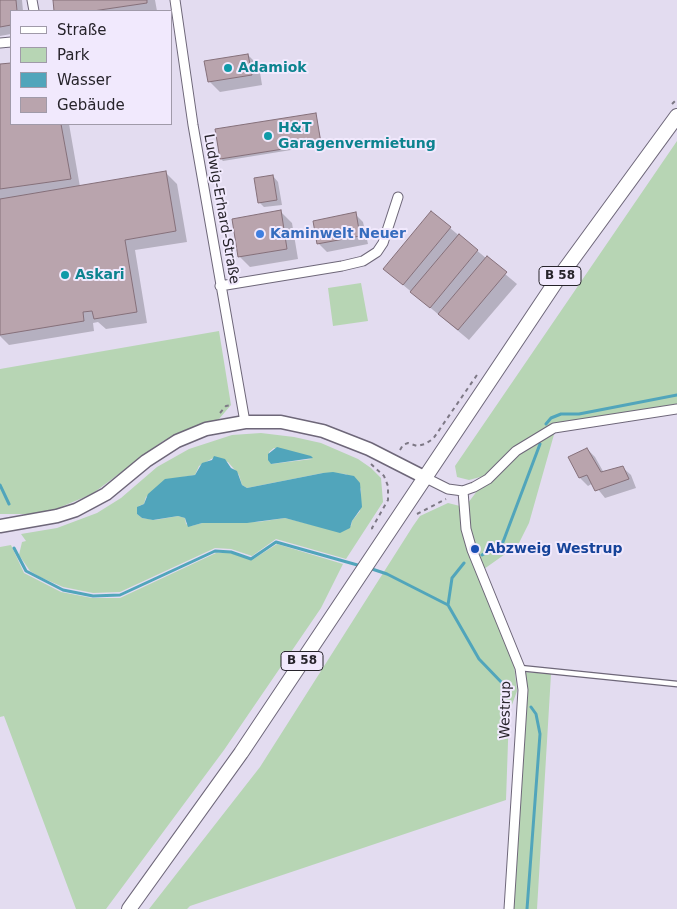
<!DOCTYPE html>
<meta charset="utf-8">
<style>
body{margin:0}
#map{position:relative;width:677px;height:909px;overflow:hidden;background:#e3dcf0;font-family:"DejaVu Sans",sans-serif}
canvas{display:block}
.legend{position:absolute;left:10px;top:10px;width:162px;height:115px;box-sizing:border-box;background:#f1e9fd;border:1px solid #a09aa9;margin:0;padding:6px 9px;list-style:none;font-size:15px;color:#27242b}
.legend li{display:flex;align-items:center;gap:10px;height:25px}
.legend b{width:25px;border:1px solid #a09aa9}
</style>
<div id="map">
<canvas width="677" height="909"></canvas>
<ul class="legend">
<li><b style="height:6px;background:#fff"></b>Straße</li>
<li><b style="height:14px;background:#b7d5b4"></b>Park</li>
<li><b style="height:14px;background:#51a5bb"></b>Wasser</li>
<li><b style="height:14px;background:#b9a4ad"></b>Gebäude</li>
</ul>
</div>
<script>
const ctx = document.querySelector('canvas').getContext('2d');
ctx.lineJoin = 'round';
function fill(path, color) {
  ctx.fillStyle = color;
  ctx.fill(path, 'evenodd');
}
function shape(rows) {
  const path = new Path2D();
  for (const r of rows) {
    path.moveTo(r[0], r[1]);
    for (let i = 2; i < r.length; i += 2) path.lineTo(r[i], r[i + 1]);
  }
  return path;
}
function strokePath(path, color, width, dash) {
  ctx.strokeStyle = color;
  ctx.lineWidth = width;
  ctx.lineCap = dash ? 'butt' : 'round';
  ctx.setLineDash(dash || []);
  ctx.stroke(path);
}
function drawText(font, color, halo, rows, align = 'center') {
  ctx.font = font + ' "DejaVu Sans",sans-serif';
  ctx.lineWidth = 4;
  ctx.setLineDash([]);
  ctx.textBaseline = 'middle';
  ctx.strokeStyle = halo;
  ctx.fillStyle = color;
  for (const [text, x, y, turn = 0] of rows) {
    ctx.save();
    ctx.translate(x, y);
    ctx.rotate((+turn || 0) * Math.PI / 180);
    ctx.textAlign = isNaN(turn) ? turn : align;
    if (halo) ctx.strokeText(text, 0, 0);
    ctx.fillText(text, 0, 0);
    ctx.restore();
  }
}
fill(shape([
 [677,141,677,406,554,425,533,435,515,447,484,476,469,480,457,477,455,466],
 [361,283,368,321,333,326,328,288],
 [219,331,231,405,219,419,163,441,92,494,44,514,0,514,0,369],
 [555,431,529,523,518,545,484,569,469,526,468,503,477,491,491,482,518,454],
 [261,433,294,437,321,443,358,459,371,468,381,478,383,502,346,559,276,539,252,556,231,549,215,548,120,592,93,593,63,587,40,577,30,571,19,555,22,542,26,541,21,534,57,528,97,513,121,498,157,467,189,449,232,435],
 [274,448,312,459,271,464,269,452],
 [213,458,228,462,239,475,242,485,247,488,323,473,346,474,361,489,360,511,352,521,351,526,325,528,285,518,258,522,202,523,191,526,186,524,185,518,178,516,155,520,142,518,137,514,139,506,144,504,146,497,183,477,195,475,199,466],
 [448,503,460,506,514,665,517,691,509,713,506,800,190,906,187,909,149,909,260,767,413,526,420,516],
 [277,544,343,564,321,608,224,750,106,909,76,909,4,716,0,717,0,547,11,545,24,573,61,592,92,598,120,598,216,553,231,553,252,560],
 [524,672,551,674,537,909,512,909]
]), '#b7d5b4');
fill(shape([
 [277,447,311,456,313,458,271,464,268,460,268,454],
 [214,456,225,459,231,468,237,471,242,485,247,488,323,473,333,472,354,476,360,483,362,507,352,521,350,528,340,533,285,518,247,523,202,523,188,527,185,518,178,516,153,520,142,518,137,514,137,507,144,504,148,494,165,479,195,475,202,463,212,460]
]), '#51a5bb');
fill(shape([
 [0,0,22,0,23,11,11,11,11,34,0,36],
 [54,0,155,0,157,11,56,11],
 [248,55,259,66,262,85,220,92,209,81],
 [11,64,11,124,69,124,80,187,166,173,177,184,187,242,135,250,147,323,106,329,98,322,93,323,94,331,9,345,0,336,0,66],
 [315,114,322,145,223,161,221,159],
 [273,176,278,182,282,205,264,207,259,202],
 [281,212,292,223,298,259,250,267,239,256],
 [432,213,517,284,469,340,384,269],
 [355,214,363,222,368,244,327,252,319,244,314,222],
 [587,449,595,457,604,473,622,467,631,475,636,488,605,498,593,483,588,486,580,478]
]), '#0003');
strokePath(shape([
 [546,424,551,418,561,414,579,414,677,395],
 [0,485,9,504],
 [14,548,26,571,63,590,93,596,120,595,215,551,231,552,251,559,276,542,361,566],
 [482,555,503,542,540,444],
 [369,568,387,574,448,605,479,659,505,686],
 [448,605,452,578,464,563],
 [527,909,540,734,536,714,531,707]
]), '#51a5bb', 3);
const building = shape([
 [0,0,16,0,17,11,11,11,11,25,0,27,0,0],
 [53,0,147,0,147,3,93,11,54,11,53,0],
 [248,54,252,75,208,82,204,61,248,54],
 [11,63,11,124,61,124,71,179,0,189,0,64,11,63],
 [316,113,321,143,220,159,215,129,316,113],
 [166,171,176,231,125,240,137,312,94,319,92,311,83,312,84,321,0,335,0,199,166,171],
 [273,175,277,200,258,203,254,178,273,175],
 [281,210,287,249,238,257,232,219,281,210],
 [431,211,451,227,403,285,383,269,431,211],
 [356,212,360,236,317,244,313,221,356,212],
 [459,234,478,250,430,308,410,292,459,234],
 [487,256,507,272,458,330,438,314,487,256],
 [587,448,601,472,623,466,629,479,595,491,587,475,579,478,568,457,587,448]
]);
fill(building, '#b9a4ad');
strokePath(building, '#85707a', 1);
const lane = shape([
 [520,668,677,684]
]);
const street = shape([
 [32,0,34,11],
 [175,0,193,125,245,422],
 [0,43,11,42],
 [220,286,342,266,363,261,377,252,383,243,398,197],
 [424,477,448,489,463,491,474,487,488,479,516,451,554,428,677,409],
 [463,491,466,529,472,550,520,668,523,690,509,909]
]);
const secondary = shape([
 [0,526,57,516,76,510,106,494,146,461,177,441,206,429,245,422,281,422,323,431,369,449,424,477]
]);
const primary = shape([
 [129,909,241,753,555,283,677,116]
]);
strokePath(lane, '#6e6779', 7);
strokePath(street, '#6e6779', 11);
strokePath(secondary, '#6e6779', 15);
strokePath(primary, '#6e6779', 16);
strokePath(shape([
 [672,104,677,99],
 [220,413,226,406,232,405],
 [400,450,403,445,408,443,417,446,425,444,433,439,479,372],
 [371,464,384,476,388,486,388,500,372,528,373,533],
 [417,514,446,499]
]), '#7d7885', 2, [4, 4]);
strokePath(lane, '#fff', 4.5);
strokePath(street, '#fff', 9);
strokePath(secondary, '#fff', 12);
strokePath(primary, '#fff', 14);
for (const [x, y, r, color] of [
 [228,68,5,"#0f9aa8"],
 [268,136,5,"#0f9aa8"],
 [260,234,5,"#3f7fe0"],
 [65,275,5,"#0f9aa8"],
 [475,549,5,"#1a4fb4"]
]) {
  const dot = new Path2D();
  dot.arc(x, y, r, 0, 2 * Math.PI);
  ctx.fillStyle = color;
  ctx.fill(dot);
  strokePath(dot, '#f1e9fd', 2);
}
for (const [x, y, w] of [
 [560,276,42],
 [302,661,42]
]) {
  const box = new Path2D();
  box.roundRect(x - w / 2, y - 9.5, w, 19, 4);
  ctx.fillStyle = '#f1e9fd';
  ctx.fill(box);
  strokePath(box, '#27242b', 1);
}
drawText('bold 12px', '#27242b', null, [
 ["B 58",560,276],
 ["B 58",302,661]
]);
drawText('bold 14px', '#0d838f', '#f1e9fd', [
 ["Adamiok",238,68],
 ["H&T",278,128],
 ["Garagenvermietung",278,144],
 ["Askari",75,275]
], 'left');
drawText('14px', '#27242b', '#f1e9fd', [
 ["Ludwig-Erhard-Straße",221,209,80],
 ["Westrup",506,710,-89]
]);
drawText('bold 14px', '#366cbe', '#f1e9fd', [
 ["Kaminwelt Neuer",270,234]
], 'left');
drawText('bold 14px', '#164399', '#f1e9fd', [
 ["Abzweig Westrup",485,549]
], 'left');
</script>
